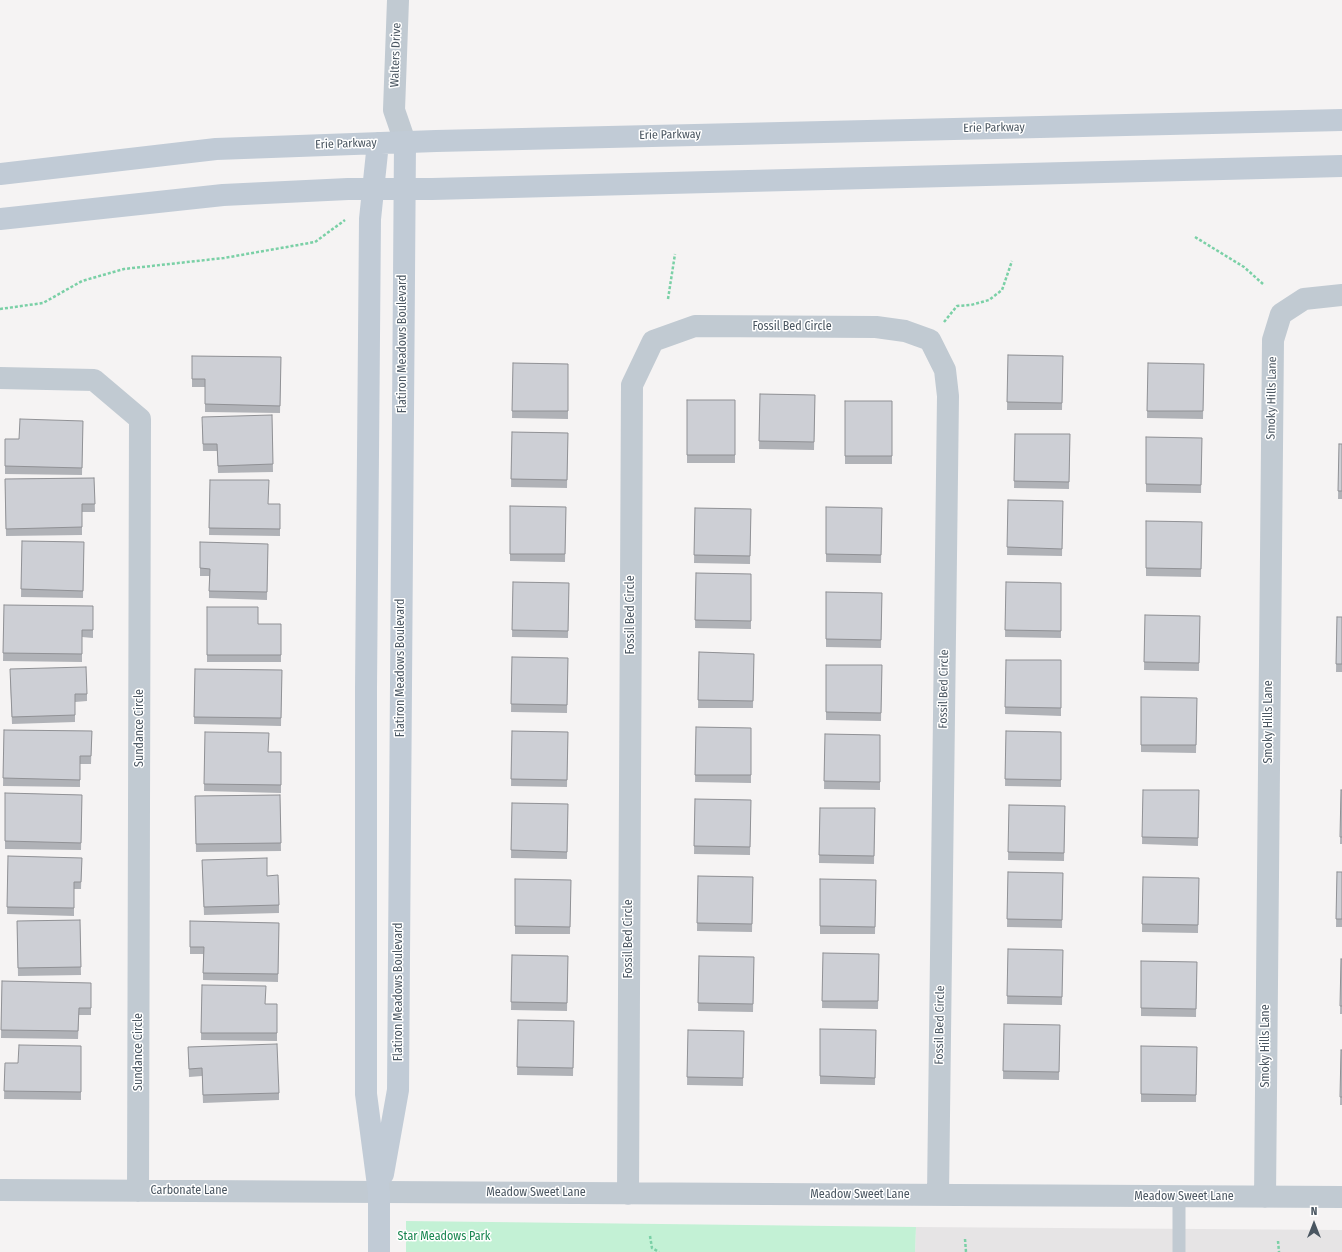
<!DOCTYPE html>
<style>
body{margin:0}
#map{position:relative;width:1342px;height:1252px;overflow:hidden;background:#f5f3f3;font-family:"Fira Sans Condensed",sans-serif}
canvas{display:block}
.north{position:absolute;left:1294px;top:1204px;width:40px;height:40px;-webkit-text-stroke:3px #fff;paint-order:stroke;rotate:0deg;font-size:11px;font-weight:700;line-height:16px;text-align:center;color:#4a5661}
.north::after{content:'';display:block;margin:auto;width:14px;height:18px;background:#4a5661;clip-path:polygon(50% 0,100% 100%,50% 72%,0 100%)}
</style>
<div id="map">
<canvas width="1342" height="1252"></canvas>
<div class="north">N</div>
</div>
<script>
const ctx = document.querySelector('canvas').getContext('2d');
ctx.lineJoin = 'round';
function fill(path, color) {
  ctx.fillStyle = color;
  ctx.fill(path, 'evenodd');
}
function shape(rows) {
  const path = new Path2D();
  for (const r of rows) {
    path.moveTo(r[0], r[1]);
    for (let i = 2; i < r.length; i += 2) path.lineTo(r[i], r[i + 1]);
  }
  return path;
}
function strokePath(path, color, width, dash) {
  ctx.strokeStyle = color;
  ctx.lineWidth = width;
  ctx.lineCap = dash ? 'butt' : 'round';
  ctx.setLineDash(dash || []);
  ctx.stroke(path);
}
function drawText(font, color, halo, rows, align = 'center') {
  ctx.font = font + ' "Fira Sans Condensed",sans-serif';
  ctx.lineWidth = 3;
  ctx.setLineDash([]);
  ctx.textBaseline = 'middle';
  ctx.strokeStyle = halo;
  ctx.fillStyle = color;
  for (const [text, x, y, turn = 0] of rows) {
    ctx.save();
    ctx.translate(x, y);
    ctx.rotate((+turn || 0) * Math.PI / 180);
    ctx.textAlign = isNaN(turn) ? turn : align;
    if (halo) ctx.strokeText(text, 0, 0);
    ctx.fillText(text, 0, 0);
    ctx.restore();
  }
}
fill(shape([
 [916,1227,1342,1230,1342,1252,915,1252]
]), '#e6e4e5');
fill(shape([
 [406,1221,916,1227,915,1252,406,1252]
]), '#c3f1d5');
strokePath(shape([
 [1195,237,1244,267,1263,284],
 [668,299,675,254],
 [0,309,43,303,82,281,124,269,224,258,315,242,345,220],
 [944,322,957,306,971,305,989,300,1002,290,1012,261],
 [650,1236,652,1248,659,1252],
 [965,1239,966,1252],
 [1278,1241,1279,1252]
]), '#7ad0a6', 2.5, [3, 2]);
strokePath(shape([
 [1179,1197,1179,1252]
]), '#c1cad2', 13);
strokePath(shape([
 [398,0,394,110,405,142],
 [0,378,94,380,140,419,138,1191],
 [0,1190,1342,1197],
 [628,1194,632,385,653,341,695,326,876,327,905,331,930,340,945,370,948,396,938,1195],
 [1265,1197,1273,340,1281,314,1304,299,1342,295]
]), '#c1cad2', 22);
strokePath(shape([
 [378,143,370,219,366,688,366,1094,379,1193,379,1252],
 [0,174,216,149,436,141,1342,120],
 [0,219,223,195,348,189,432,189,1342,166],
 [383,1174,398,1090,405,142]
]), '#c1cbd6', 22);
fill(shape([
 [1008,355,1063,356,1062,410,1007,410],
 [192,356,281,357,280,413,205,412,205,387,192,387],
 [513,363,568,364,568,419,512,418],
 [1148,363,1204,364,1203,419,1147,418],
 [760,394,815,395,814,450,759,449],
 [687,400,735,400,735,463,687,463],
 [845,401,892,401,892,464,845,464],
 [272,415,273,472,218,473,217,451,203,451,202,425],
 [83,421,82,475,5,474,5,439,19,439],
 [512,432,568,433,567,488,511,487],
 [1015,434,1070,434,1069,489,1014,488],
 [1146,437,1202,438,1201,493,1146,492],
 [1339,444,1342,444,1342,499,1338,499],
 [94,478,95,512,82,512,82,535,6,536,5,479],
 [210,480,268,504,280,504,280,536,209,535],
 [1008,500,1063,501,1062,556,1007,555],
 [510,506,566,507,565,562,510,561],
 [826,507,882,508,881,563,826,562],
 [695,508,751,509,750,564,694,563],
 [1146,521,1202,522,1201,577,1146,576],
 [22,541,84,542,83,598,21,597],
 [200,542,268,544,267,600,209,598,209,576,200,576],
 [696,573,751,574,751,629,695,628],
 [513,582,569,583,568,638,512,637],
 [1006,582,1061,583,1061,638,1005,637],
 [826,592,882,593,881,648,826,647],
 [4,605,93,606,93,638,82,637,82,662,3,661],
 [207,607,258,624,281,624,281,662,207,662],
 [1145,615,1200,616,1199,671,1144,670],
 [1337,617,1342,617,1342,672,1336,672],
 [699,652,754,654,753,708,698,708],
 [512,657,568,658,567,713,511,712],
 [1006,660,1061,660,1061,716,1005,714],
 [826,665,882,665,881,721,826,720],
 [195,669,282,670,281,726,194,724],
 [10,677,87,694,87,701,75,702,75,722,12,724],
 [1141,697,1197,698,1196,753,1141,752],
 [696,727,751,728,751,783,695,782],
 [4,730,92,731,91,764,80,764,80,787,3,786],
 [512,731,568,732,567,787,511,786],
 [1006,731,1061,732,1061,787,1005,786],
 [205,732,268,752,281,752,281,793,204,791],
 [825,734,880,735,880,790,824,789],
 [1143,790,1199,790,1198,846,1142,844],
 [1341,790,1342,790,1342,844,1340,844],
 [5,793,82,795,81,850,5,849],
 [280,795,281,851,196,852,195,796],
 [695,799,751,800,750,855,694,854],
 [512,803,568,804,567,859,511,858],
 [1009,805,1065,806,1064,861,1008,860],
 [820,808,875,808,874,864,819,863],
 [8,856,82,858,81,889,74,889,74,916,7,914],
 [202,860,267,876,279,905,279,913,204,915],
 [1008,872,1063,873,1062,928,1007,927],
 [1337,872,1342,872,1342,927,1336,927],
 [698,876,753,877,752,932,697,931],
 [1143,877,1199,878,1198,933,1142,932],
 [515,879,571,880,570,934,515,934],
 [820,879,876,880,875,934,820,934],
 [80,920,81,975,18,976,17,921],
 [190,921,279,923,278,982,203,980,203,954,190,954],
 [1008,949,1063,950,1062,1005,1007,1004],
 [823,953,879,954,878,1009,822,1008],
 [512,955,568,956,567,1011,511,1010],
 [699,956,754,957,753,1012,698,1011],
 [1341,959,1342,959,1342,1014,1340,1014],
 [1141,961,1197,962,1196,1017,1141,1016],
 [2,981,91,983,91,1015,79,1015,78,1039,1,1038],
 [202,985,265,1004,277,1004,277,1041,201,1040],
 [518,1020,574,1021,573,1076,517,1075],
 [1004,1024,1060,1025,1059,1080,1003,1079],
 [820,1029,876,1030,875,1085,820,1084],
 [688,1030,744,1031,743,1086,687,1085],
 [81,1046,81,1100,4,1099,5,1063,18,1063],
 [1141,1046,1197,1047,1196,1102,1141,1102],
 [188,1047,279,1093,279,1100,203,1103,202,1076,189,1077],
 [1341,1050,1342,1050,1342,1105,1340,1105]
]), '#b0b2b7');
const building = shape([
 [1008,355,1063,356,1062,403,1007,402,1008,355],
 [192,356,281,357,280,406,205,404,205,379,192,379,192,356],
 [513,363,568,364,568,411,512,411,513,363],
 [1148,363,1204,364,1203,411,1147,411,1148,363],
 [760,394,815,395,814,442,759,441,760,394],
 [687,400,735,400,735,455,687,455,687,400],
 [845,401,892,401,892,456,845,456,845,401],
 [272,415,273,464,218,466,217,444,203,444,202,417,272,415],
 [20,419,83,421,82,468,5,466,5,439,19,439,20,419],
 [512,432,568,433,567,480,511,479,512,432],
 [1015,434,1070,434,1069,482,1014,481,1015,434],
 [1146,437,1202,438,1201,485,1146,484,1146,437],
 [1339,444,1342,444,1342,491,1338,491,1339,444],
 [94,478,95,504,82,504,82,527,6,529,5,479,94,478],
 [210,480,269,480,268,504,280,504,280,529,209,528,210,480],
 [1008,500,1063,501,1062,549,1007,547,1008,500],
 [510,506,566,507,565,554,510,554,510,506],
 [826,507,882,508,881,555,826,554,826,507],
 [695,508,751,509,750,556,694,555,695,508],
 [1146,521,1202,522,1201,569,1146,568,1146,521],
 [22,541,84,542,83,591,21,589,22,541],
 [200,542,268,544,267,592,209,591,210,569,200,568,200,542],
 [696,573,751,574,751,621,695,620,696,573],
 [513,582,569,583,568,631,512,630,513,582],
 [1006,582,1061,583,1061,631,1005,630,1006,582],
 [826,592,882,593,881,640,826,639,826,592],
 [4,605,93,606,93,630,82,630,82,654,3,653,4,605],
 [207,607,258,607,258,624,281,624,281,655,207,655,207,607],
 [1145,615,1200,616,1199,663,1144,662,1145,615],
 [1337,617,1342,617,1342,664,1336,664,1337,617],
 [699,652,754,654,753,701,698,700,699,652],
 [512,657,568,658,567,705,511,704,512,657],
 [1006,660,1061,660,1061,708,1005,707,1006,660],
 [826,665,882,665,881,713,826,712,826,665],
 [86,667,87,694,75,694,75,715,12,717,10,669,86,667],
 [195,669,282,670,281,718,194,717,195,669],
 [1141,697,1197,698,1196,745,1141,745,1141,697],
 [696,727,751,728,751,775,695,775,696,727],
 [4,730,92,731,91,756,80,756,80,780,3,778,4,730],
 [512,731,568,732,567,780,511,779,512,731],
 [1006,731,1061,732,1061,780,1005,779,1006,731],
 [205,732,269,733,268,752,281,752,281,785,204,784,205,732],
 [825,734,880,735,880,782,824,781,825,734],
 [1143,790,1199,790,1198,838,1142,837,1143,790],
 [1341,790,1342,790,1342,837,1340,837,1341,790],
 [5,793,82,795,81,843,5,841,5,793],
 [280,795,281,843,196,844,195,796,280,795],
 [695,799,751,800,750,847,694,846,695,799],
 [512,803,568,804,567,852,511,850,512,803],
 [1009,805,1065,806,1064,853,1008,852,1009,805],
 [820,808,875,808,874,856,819,855,820,808],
 [8,856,82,858,81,882,74,882,74,908,7,907,8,856],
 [267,858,267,876,278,875,279,905,204,907,202,860,267,858],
 [1008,872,1063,873,1062,920,1007,919,1008,872],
 [1337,872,1342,872,1342,919,1336,919,1337,872],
 [698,876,753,877,752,924,697,923,698,876],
 [1143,877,1199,878,1198,925,1142,924,1143,877],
 [515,879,571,880,570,927,515,926,515,879],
 [820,879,876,880,875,927,820,926,820,879],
 [80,920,81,967,18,968,17,921,80,920],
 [190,921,279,923,278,974,203,973,204,947,190,947,190,921],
 [1008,949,1063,950,1062,997,1007,996,1008,949],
 [823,953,879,954,878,1001,822,1001,823,953],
 [512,955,568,956,567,1003,511,1002,512,955],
 [699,956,754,957,753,1004,698,1003,699,956],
 [1341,959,1342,959,1342,1006,1340,1006,1341,959],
 [1141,961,1197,962,1196,1009,1141,1008,1141,961],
 [2,981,91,983,91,1008,79,1008,78,1031,1,1030,2,981],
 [202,985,266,986,265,1004,277,1004,277,1033,201,1033,202,985],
 [518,1020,574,1021,573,1068,517,1067,518,1020],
 [1004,1024,1060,1025,1059,1072,1003,1071,1004,1024],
 [820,1029,876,1030,875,1078,820,1076,820,1029],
 [688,1030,744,1031,743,1078,687,1077,688,1030],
 [277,1044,279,1093,203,1095,202,1068,189,1069,188,1047,277,1044],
 [19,1045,81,1046,81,1092,4,1091,5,1063,18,1063,19,1045],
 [1141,1046,1197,1047,1196,1095,1141,1094,1141,1046],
 [1341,1050,1342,1050,1342,1097,1340,1097,1341,1050]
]);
fill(building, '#cdcfd5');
strokePath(building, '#909195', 1);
drawText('12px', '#4a5661', '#fff', [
 ["Walters Drive",396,55,-88],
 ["Erie Parkway",994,128,-1],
 ["Erie Parkway",670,135,-1],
 ["Erie Parkway",346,144,-2],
 ["Fossil Bed Circle",792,327],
 ["Flatiron Meadows Boulevard",403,344,-90],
 ["Smoky Hills Lane",1272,398,-89],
 ["Fossil Bed Circle",631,615,-90],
 ["Flatiron Meadows Boulevard",401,668,-90],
 ["Fossil Bed Circle",944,689,-89],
 ["Smoky Hills Lane",1269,722,-90],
 ["Sundance Circle",140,728,-90],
 ["Fossil Bed Circle",629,939,-90],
 ["Flatiron Meadows Boulevard",399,992,-90],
 ["Fossil Bed Circle",940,1025,-89],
 ["Smoky Hills Lane",1266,1046,-90],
 ["Sundance Circle",139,1052,-90],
 ["Carbonate Lane",189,1191],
 ["Meadow Sweet Lane",536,1193],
 ["Meadow Sweet Lane",860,1195],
 ["Meadow Sweet Lane",1184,1197]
]);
drawText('12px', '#17864f', '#fff', [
 ["Star Meadows Park",444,1237]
]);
</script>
